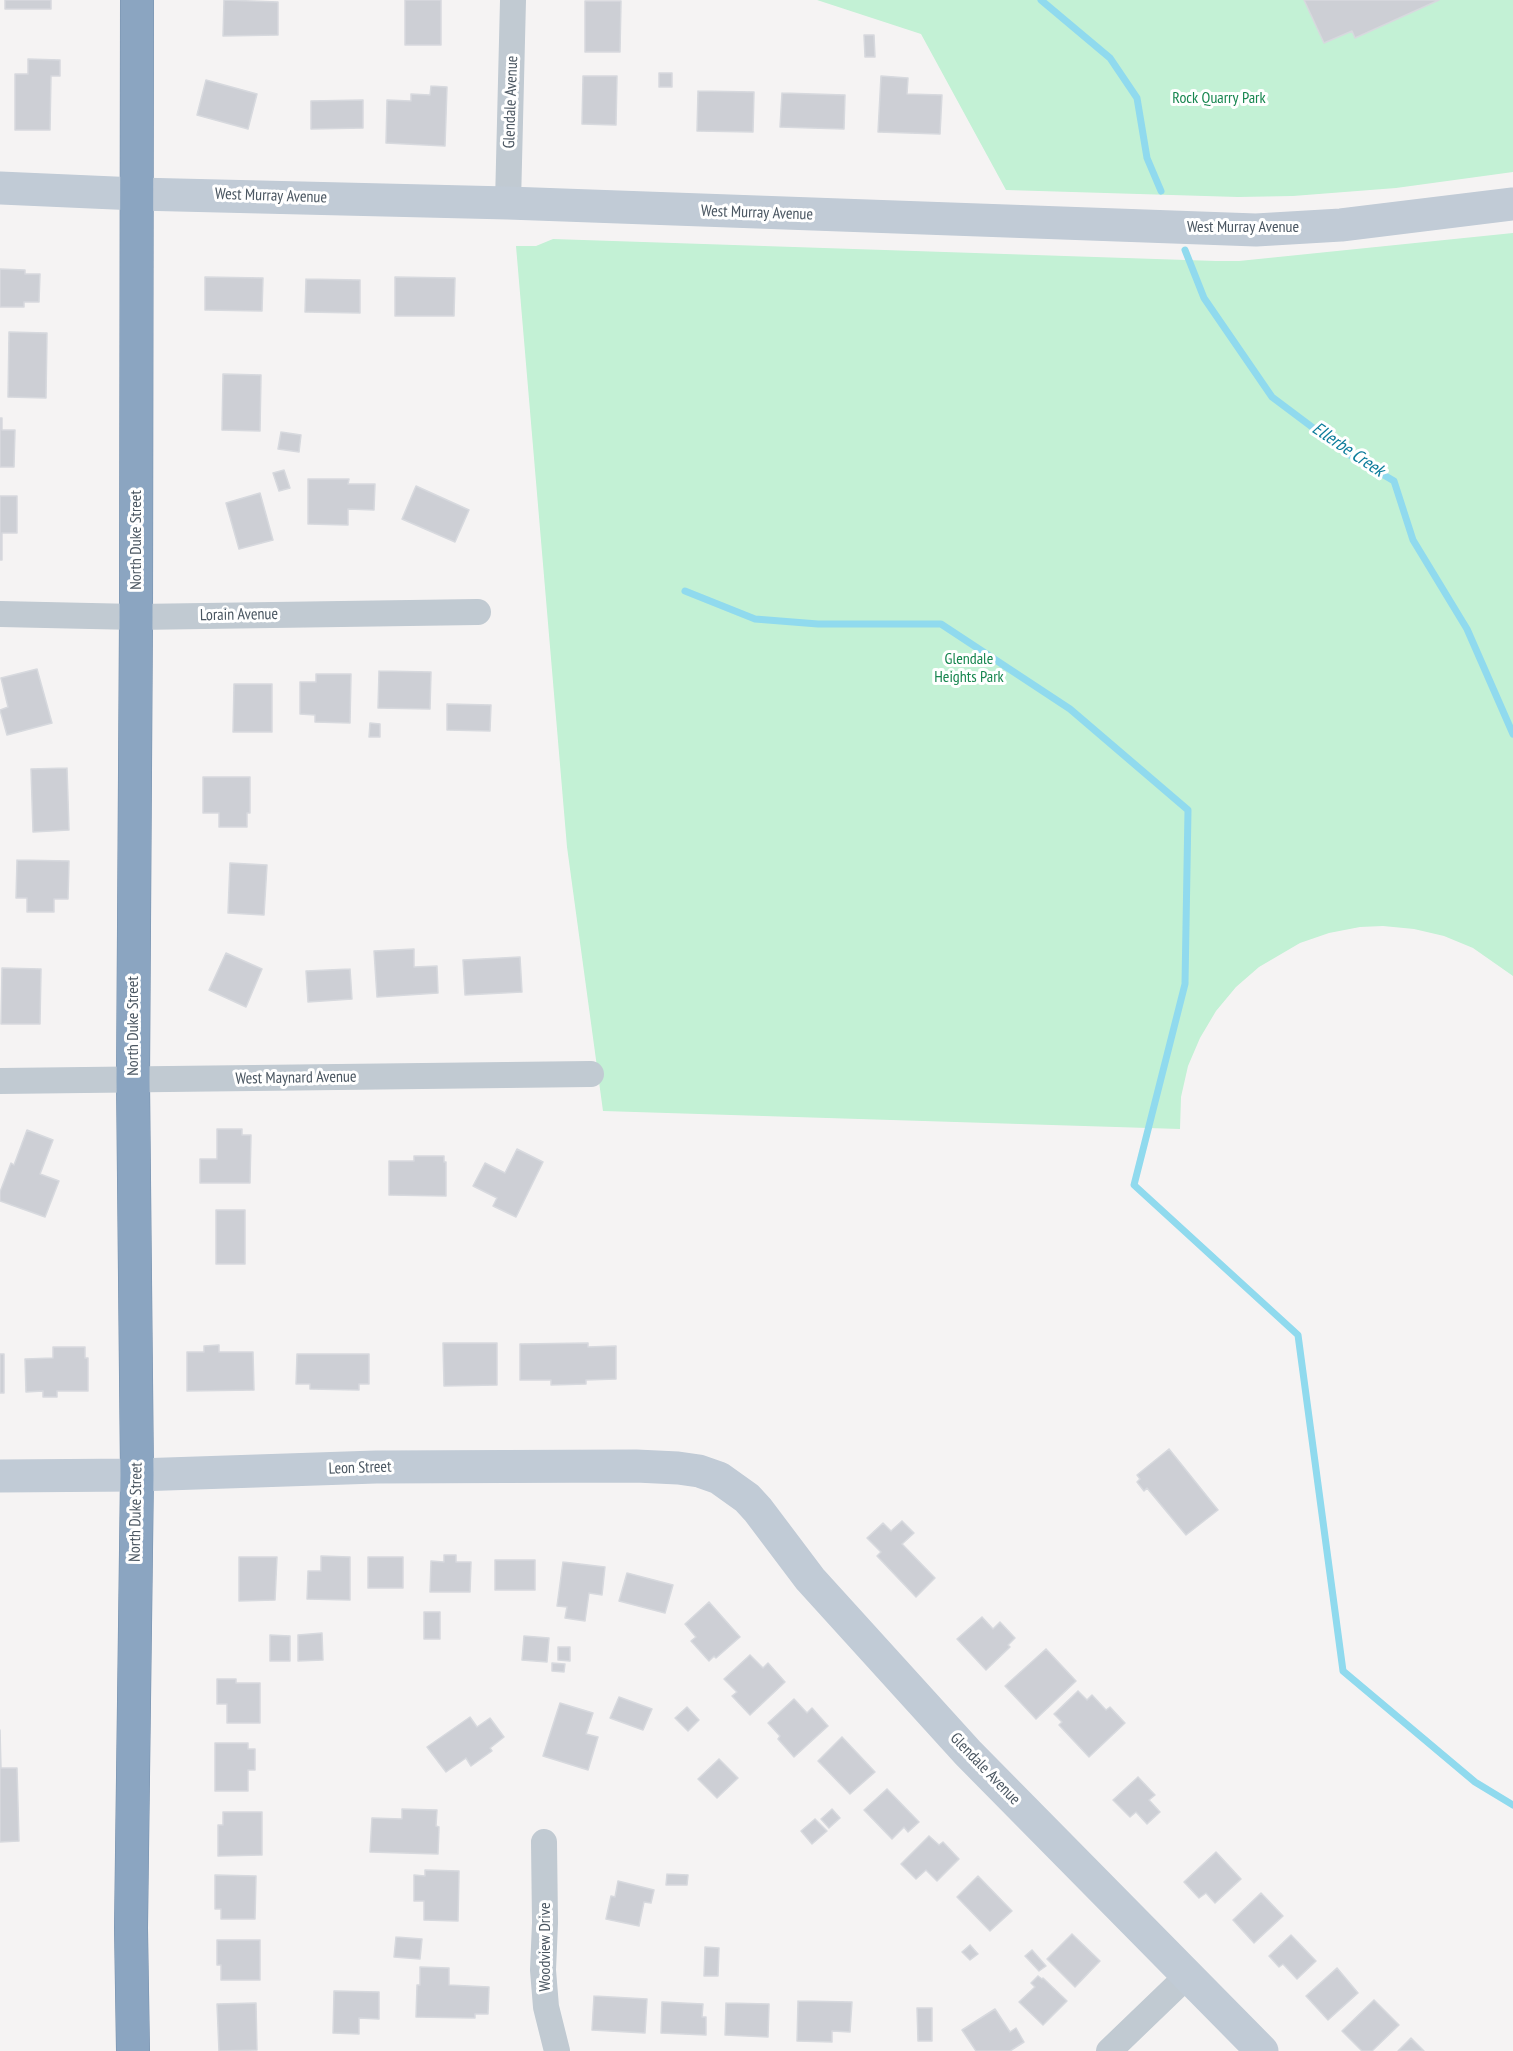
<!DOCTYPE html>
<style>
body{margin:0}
canvas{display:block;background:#f5f3f3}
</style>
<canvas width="1513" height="2051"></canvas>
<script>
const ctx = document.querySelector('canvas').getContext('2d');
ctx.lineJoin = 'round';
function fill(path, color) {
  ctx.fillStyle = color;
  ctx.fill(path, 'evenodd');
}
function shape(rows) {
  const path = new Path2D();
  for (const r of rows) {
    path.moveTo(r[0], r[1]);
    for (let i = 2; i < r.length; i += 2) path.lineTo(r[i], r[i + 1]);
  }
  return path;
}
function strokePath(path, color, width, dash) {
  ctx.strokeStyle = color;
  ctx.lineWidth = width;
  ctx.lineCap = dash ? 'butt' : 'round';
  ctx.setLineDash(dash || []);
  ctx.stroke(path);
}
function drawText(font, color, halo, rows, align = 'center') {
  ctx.font = font + ' "PT Sans Narrow",sans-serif';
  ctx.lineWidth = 6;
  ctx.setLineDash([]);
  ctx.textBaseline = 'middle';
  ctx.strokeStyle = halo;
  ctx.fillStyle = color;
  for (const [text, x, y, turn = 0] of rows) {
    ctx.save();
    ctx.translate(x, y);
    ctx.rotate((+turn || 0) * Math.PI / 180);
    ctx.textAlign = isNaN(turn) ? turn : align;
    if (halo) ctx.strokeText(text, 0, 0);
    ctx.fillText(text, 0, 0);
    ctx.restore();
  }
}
fill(shape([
 [817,0,1513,0,1513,172,1396,188,1293,196,1238,197,1006,190,921,34],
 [1513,233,1513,976,1473,948,1444,936,1414,929,1383,926,1360,927,1329,933,1300,943,1259,967,1236,987,1216,1011,1200,1038,1188,1066,1181,1097,1180,1129,603,1111,567,847,516,246,536,246,553,239,1216,261,1239,261]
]), '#c3f1d5');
strokePath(shape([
 [1041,0,1110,58,1137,98,1147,158,1161,191],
 [1185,250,1204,298,1272,397,1348,454,1394,481,1413,540,1467,629,1513,734],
 [685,591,755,619,818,624,941,624,1070,709,1188,810,1185,984,1134,1185,1298,1335,1343,1671,1475,1782,1513,1805]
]), '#90daee', 7);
const building = shape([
 [5,0,51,0,51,9,5,9,5,0],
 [224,0,278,2,278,35,223,36,224,0],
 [405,0,441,0,441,45,405,45,405,0],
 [1304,0,1439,0,1355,38,1352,31,1324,43,1304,0],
 [585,1,621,1,620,52,585,52,585,1],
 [864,35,874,35,875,57,865,57,864,35],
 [28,59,60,60,60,76,51,76,50,130,15,130,15,74,28,74,28,59],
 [659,73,672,73,672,87,659,87,659,73],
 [583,76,617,76,616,125,582,124,583,76],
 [881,76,908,78,907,94,942,95,940,134,878,132,881,76],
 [206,80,257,94,248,129,197,115,206,80],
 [431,86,447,87,445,146,386,143,387,100,411,101,411,94,430,95,431,86],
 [698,91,754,92,753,132,697,131,698,91],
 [782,93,845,95,844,129,780,127,782,93],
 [363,100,363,128,311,129,311,101,363,100],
 [0,269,25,270,25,274,40,274,39,302,24,302,24,307,0,307,0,269],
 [205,277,263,278,262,311,205,310,205,277],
 [395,277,455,278,454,316,395,316,395,277],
 [306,279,360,280,360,313,305,312,306,279],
 [9,332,47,333,46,398,8,397,9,332],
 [223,374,261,375,260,431,222,430,223,374],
 [0,418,2,418,2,430,15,430,14,467,0,467,0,418],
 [281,432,301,435,299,452,278,449,281,432],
 [284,470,290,488,279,491,273,473,284,470],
 [308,479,349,479,348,484,375,484,374,510,348,509,348,525,308,524,308,479],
 [416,486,469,510,455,542,402,519,416,486],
 [260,493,273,540,239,549,226,503,260,493],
 [0,496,17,496,17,533,2,533,2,560,0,560,0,496],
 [37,669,52,723,7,735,0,710,8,707,1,678,37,669],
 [379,671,431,672,430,709,378,708,379,671],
 [316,674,351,674,350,723,315,722,315,715,300,714,300,682,316,682,316,674],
 [234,684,272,684,272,732,233,732,234,684],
 [447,704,491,705,490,731,447,730,447,704],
 [370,723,380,724,380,737,369,737,370,723],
 [67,768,69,830,33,832,31,769,67,768],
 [203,777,250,777,250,813,247,813,247,827,219,827,219,813,203,813,203,777],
 [17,860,69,861,68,899,54,899,54,912,27,912,27,898,16,898,17,860],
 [230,863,267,865,264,915,228,913,230,863],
 [414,949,414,967,437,966,438,993,377,997,374,951,414,949],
 [226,953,262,969,246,1007,209,990,226,953],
 [520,957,522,992,465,995,463,960,520,957],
 [2,968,41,969,40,1024,1,1024,2,968],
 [350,969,352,999,308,1002,306,971,350,969],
 [217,1129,242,1129,242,1135,251,1135,250,1183,200,1183,200,1159,217,1159,217,1129],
 [27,1130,53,1140,40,1174,59,1181,45,1217,0,1201,0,1192,11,1163,14,1165,27,1130],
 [517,1149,543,1162,516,1217,493,1206,497,1198,473,1186,485,1163,505,1173,517,1149],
 [414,1156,444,1156,444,1162,446,1162,446,1196,389,1195,389,1161,414,1161,414,1156],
 [216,1210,245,1210,245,1264,216,1264,216,1210],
 [443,1343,497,1343,497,1385,444,1386,443,1343],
 [588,1343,588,1347,616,1346,616,1379,586,1380,586,1384,551,1385,551,1380,520,1380,520,1344,588,1343],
 [219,1345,219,1352,253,1352,254,1390,187,1391,187,1352,204,1352,204,1346,219,1345],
 [53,1347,85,1347,85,1358,88,1358,88,1391,57,1391,57,1397,43,1397,43,1391,26,1392,25,1359,53,1358,53,1347],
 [0,1354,4,1354,4,1393,0,1393,0,1354],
 [297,1354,369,1354,369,1384,359,1384,359,1390,310,1389,310,1384,296,1384,297,1354],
 [1169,1449,1218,1510,1186,1535,1147,1488,1144,1491,1137,1482,1140,1479,1137,1475,1169,1449],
 [902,1521,914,1533,902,1544,935,1578,916,1597,877,1556,881,1552,867,1538,883,1523,891,1531,902,1521],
 [444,1555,456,1555,456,1562,471,1562,470,1592,430,1592,431,1561,444,1562,444,1555],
 [321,1556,350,1557,350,1600,307,1599,308,1571,321,1571,321,1556],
 [239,1557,277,1557,275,1600,239,1601,239,1557],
 [368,1557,403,1557,403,1588,368,1588,368,1557],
 [495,1560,535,1560,535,1590,495,1590,495,1560],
 [563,1562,605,1567,602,1595,589,1593,585,1621,565,1618,567,1607,557,1606,563,1562],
 [627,1573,673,1585,665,1613,619,1601,627,1573],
 [709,1602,740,1637,716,1658,714,1656,709,1661,691,1641,696,1637,685,1624,709,1602],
 [424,1612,440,1612,440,1639,424,1639,424,1612],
 [982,1617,993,1629,1000,1622,1015,1638,1008,1645,1010,1647,986,1670,957,1639,982,1617],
 [322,1633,323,1660,298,1661,298,1635,322,1633],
 [270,1635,290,1636,290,1661,270,1661,270,1635],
 [524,1636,549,1638,547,1662,522,1660,524,1636],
 [558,1647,570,1647,570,1661,558,1660,558,1647],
 [1046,1649,1076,1681,1036,1719,1005,1686,1046,1649],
 [750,1655,763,1668,768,1663,785,1682,750,1715,732,1696,737,1692,724,1679,750,1655],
 [552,1663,565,1664,564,1672,552,1671,552,1663],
 [217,1679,236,1679,236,1683,260,1683,260,1723,227,1723,227,1704,217,1704,217,1679],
 [1078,1691,1087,1700,1092,1695,1106,1710,1110,1707,1125,1723,1089,1757,1059,1725,1062,1722,1054,1714,1078,1691],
 [619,1697,652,1709,643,1730,610,1718,619,1697],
 [794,1699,807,1713,812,1708,828,1726,794,1757,778,1739,780,1736,768,1723,794,1699],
 [560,1703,593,1713,586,1734,598,1737,588,1770,543,1756,560,1703],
 [687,1707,699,1720,688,1731,675,1718,687,1707],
 [470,1717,477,1727,490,1718,504,1737,490,1748,492,1751,471,1766,466,1758,446,1772,427,1747,470,1717],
 [0,1730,1,1768,17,1768,19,1841,0,1842,0,1730],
 [842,1737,875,1772,850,1794,818,1761,842,1737],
 [215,1743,248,1743,248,1749,255,1749,255,1770,248,1770,248,1791,215,1791,215,1743],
 [719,1759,738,1778,717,1798,698,1779,719,1759],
 [1138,1777,1155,1795,1149,1800,1160,1812,1147,1824,1136,1812,1130,1817,1113,1800,1138,1777],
 [887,1789,919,1822,908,1832,904,1827,892,1839,864,1810,887,1789],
 [402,1809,437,1810,436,1826,439,1827,438,1854,370,1852,372,1818,402,1819,402,1809],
 [832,1809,840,1818,829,1828,821,1819,832,1809],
 [223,1812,262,1812,262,1855,218,1856,218,1825,223,1825,223,1812],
 [815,1819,827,1831,812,1844,801,1831,815,1819],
 [929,1836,939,1845,943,1842,959,1859,937,1881,926,1870,916,1879,901,1864,929,1836],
 [1216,1852,1241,1879,1215,1903,1206,1893,1199,1898,1184,1882,1216,1852],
 [425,1870,459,1871,458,1921,424,1920,424,1901,414,1901,414,1875,425,1876,425,1870],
 [667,1874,688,1875,687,1885,666,1885,667,1874],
 [215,1875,256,1876,255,1919,221,1919,221,1909,215,1909,215,1875],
 [978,1876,1012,1911,990,1931,957,1897,978,1876],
 [618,1881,654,1890,651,1903,644,1902,639,1926,606,1919,611,1896,615,1897,618,1881],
 [1261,1893,1283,1916,1254,1943,1233,1920,1261,1893],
 [1072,1934,1100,1961,1075,1987,1047,1959,1072,1934],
 [1291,1935,1316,1961,1297,1979,1283,1964,1279,1967,1269,1956,1291,1935],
 [396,1937,422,1939,420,1959,394,1957,396,1937],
 [217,1940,260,1940,260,1980,221,1980,221,1965,217,1965,217,1940],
 [970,1945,978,1954,970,1960,962,1952,970,1945],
 [705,1947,719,1948,718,1976,704,1976,705,1947],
 [1032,1950,1046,1966,1039,1971,1025,1956,1032,1950],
 [420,1967,449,1968,449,1985,489,1987,488,2014,475,2014,475,2018,416,2017,417,1985,420,1985,420,1967],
 [1337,1968,1358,1993,1328,2020,1306,1996,1337,1968],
 [1038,1976,1042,1979,1043,1978,1067,2001,1043,2025,1019,2002,1035,1987,1031,1983,1038,1976],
 [334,1991,379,1992,379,2019,359,2018,359,2034,333,2033,334,1991],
 [594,1996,647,1999,645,2033,592,2030,594,1996],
 [1374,2000,1399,2025,1372,2051,1362,2051,1342,2031,1374,2000],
 [798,2001,852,2002,850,2032,832,2031,832,2042,797,2041,798,2001],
 [662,2002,703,2004,702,2017,706,2017,706,2035,661,2033,662,2002],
 [256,2003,257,2050,219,2051,217,2004,256,2003],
 [726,2003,769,2004,768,2037,725,2035,726,2003],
 [917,2008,932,2008,932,2041,918,2041,917,2008],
 [995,2009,1010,2032,1016,2028,1024,2042,1010,2051,976,2051,962,2030,995,2009],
 [1411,2038,1424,2051,1398,2051,1411,2038]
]);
fill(building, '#cdcfd5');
strokePath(building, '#d7d9de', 1.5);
const highway = shape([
 [133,2051,131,1928,137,1475,133,1080,136,617,137,0]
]);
strokePath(highway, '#7690ad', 34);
strokePath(shape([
 [508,203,513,0],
 [0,614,136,617,478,612],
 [0,1081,591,1074],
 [544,1842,545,1923,543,1970,546,2007,557,2051],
 [1109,2051,1187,1976]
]), '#c1cad2', 26);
strokePath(shape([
 [0,188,137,194,508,203,1256,230,1341,225,1513,204],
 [0,1476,137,1475,376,1467,636,1466,678,1468,699,1471,719,1478,747,1498,758,1510,810,1579,968,1753,1262,2051]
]), '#c1cbd6', 33);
strokePath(highway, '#8ba5c1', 33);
drawText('16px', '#17864f', '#fff', [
 ["Rock Quarry Park",1219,98],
 ["Glendale",969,659],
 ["Heights Park",969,677]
]);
drawText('16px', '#4a5661', '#fff', [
 ["Glendale Avenue",511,102,-88],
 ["West Murray Avenue",271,196,2],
 ["West Murray Avenue",757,213,2],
 ["West Murray Avenue",1243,227],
 ["North Duke Street",136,540,-90],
 ["Lorain Avenue",239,615,-1],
 ["North Duke Street",133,1026,-90],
 ["West Maynard Avenue",296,1078,-1],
 ["Leon Street",360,1468,-2],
 ["North Duke Street",136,1512,-89],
 ["Glendale Avenue",985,1769,46],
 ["Woodview Drive",545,1947,-90]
]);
drawText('italic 18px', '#0c7c9b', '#fff', [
 ["Ellerbe Creek",1348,450,34]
]);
</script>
